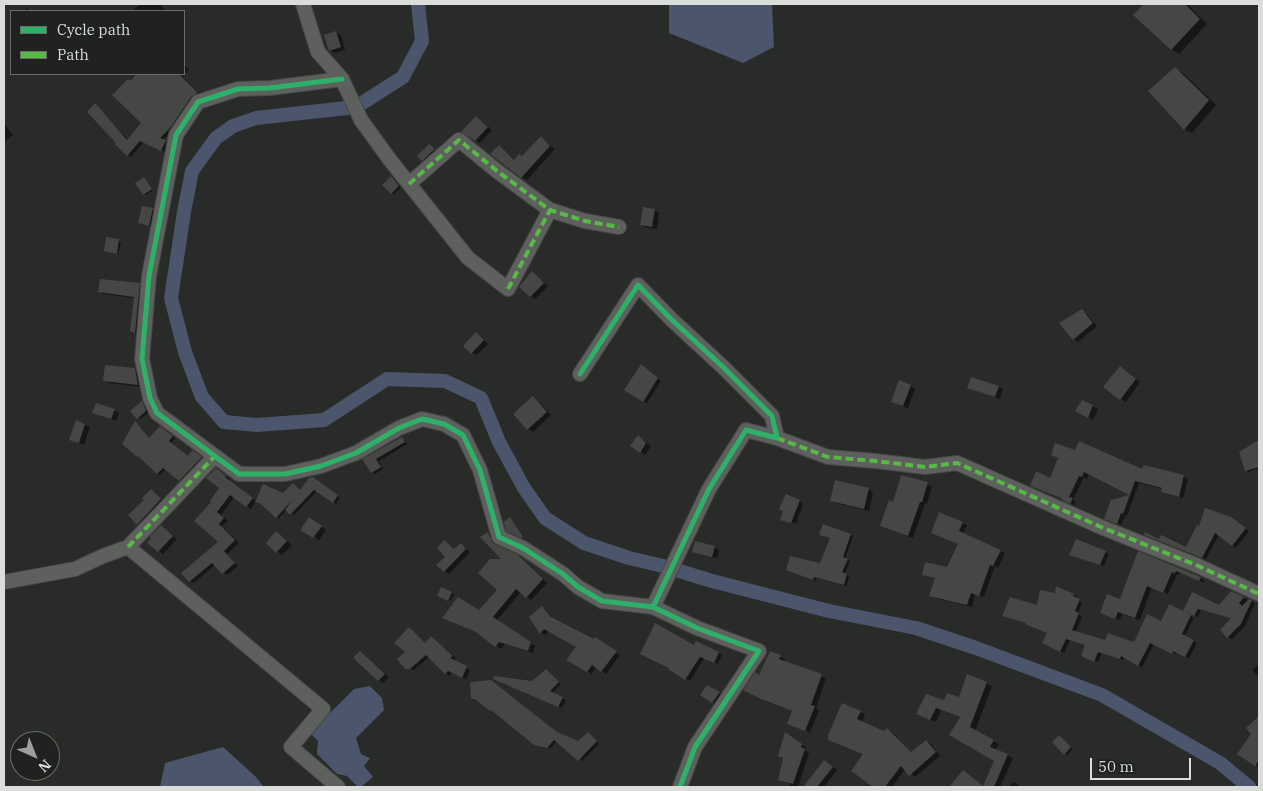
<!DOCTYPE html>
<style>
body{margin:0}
#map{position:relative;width:1263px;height:791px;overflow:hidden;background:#292b28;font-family:"IBM Plex Serif",serif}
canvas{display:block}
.frame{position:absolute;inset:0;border:5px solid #daddda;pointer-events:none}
.legend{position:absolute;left:10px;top:10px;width:175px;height:65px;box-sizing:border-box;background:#1f221e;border:1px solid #6a6d69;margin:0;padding:6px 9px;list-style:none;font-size:15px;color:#daddda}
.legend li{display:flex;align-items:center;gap:10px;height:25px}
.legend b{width:25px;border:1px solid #6a6d69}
.north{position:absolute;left:10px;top:731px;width:50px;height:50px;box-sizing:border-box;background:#1f221e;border:1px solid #6a6d69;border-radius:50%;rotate:136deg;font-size:14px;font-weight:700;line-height:20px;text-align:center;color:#daddda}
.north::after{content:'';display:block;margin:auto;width:18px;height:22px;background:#9c9f9c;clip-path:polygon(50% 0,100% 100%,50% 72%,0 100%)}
.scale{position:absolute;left:1090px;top:758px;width:101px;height:22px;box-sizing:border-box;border:2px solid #daddda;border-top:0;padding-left:6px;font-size:15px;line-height:18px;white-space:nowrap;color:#daddda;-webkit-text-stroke:4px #1f221e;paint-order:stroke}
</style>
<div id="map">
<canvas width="1263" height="791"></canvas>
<div class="frame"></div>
<ul class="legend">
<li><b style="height:6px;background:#2db169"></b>Cycle path</li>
<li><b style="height:6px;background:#58b947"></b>Path</li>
</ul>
<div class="north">N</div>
<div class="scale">50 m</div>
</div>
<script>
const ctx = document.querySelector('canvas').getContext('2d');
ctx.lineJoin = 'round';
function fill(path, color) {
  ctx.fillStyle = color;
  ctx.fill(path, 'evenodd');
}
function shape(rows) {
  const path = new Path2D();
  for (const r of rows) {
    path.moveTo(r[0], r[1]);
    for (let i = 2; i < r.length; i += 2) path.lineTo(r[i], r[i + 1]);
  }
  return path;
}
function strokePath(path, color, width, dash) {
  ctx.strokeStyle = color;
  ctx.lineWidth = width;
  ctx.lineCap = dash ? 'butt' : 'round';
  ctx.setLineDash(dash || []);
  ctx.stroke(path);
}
fill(shape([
 [669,4,772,4,774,47,743,63,669,33],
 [370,686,382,698,384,710,356,738,361,754,370,758,364,766,373,777,361,787,358,787,347,776,337,774,317,754,318,741,310,733,354,689],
 [223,747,255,776,264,787,160,787,165,763]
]), '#4b566c');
fill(shape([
 [141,4,160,4,166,11,134,11,133,10],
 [1146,4,1187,4,1207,24,1179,54,1172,49,1134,15],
 [27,8,30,11,23,11],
 [336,32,341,35,345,50,335,53,330,50],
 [184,64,189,70,182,76,201,95,174,129,163,140,169,143,165,152,144,142,131,157,128,155,95,105,128,140,143,123,131,82,139,74,143,75,149,81,156,74,184,74],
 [1175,69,1183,73,1216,105,1192,133,1184,129],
 [477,117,492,130,480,143,475,140],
 [4,124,13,135,4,142],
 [541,138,555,149,527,180,522,177,499,147,515,160,522,157],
 [432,146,436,151,425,161,423,160],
 [144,179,153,190,146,195,144,194],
 [393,179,401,187,394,194,384,185],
 [153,210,157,212,154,227,139,223],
 [654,210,659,213,657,229,647,228,642,225],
 [107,239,121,242,118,254,105,251],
 [532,273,548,286,535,299,530,296],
 [139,284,143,286,139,334,131,331,135,298,103,294,99,291],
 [1082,311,1087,314,1097,326,1078,342,1073,339],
 [481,337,488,344,477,355,472,353],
 [645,368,661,381,647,403,626,390],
 [135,370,140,373,143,387,109,383,105,380],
 [1125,370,1140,382,1126,402,1121,399],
 [910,386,915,389,908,408,897,404],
 [998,387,1003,389,1000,399,969,388],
 [533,398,538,401,551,415,533,432,528,429],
 [1083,401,1098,409,1093,420,1077,411],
 [142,403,148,413,140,419,132,412],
 [114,410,119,413,116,421,94,413],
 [77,422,90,427,84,445,71,439],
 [137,424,150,439,163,429,175,438,171,443,188,457,193,452,203,459,182,481,166,469,160,475,157,473],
 [639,437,651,446,645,455,632,446],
 [402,439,407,444,379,461,383,469,375,474,372,472,364,460],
 [1257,443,1259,445,1259,468,1249,472,1246,470],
 [1060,458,1183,476,1188,479,1183,498,1166,494,1162,492,1163,489,1139,483,1127,516,1126,515,1121,525,1110,520,1112,501,1131,495,1089,474,1087,479,1084,477,1073,500,1076,502,1075,505,1066,501,1051,479],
 [220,472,230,479,228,480,256,501,251,509,234,497,221,515,228,521,222,526,239,543,227,554,238,566,227,575,215,565,194,583,190,581,220,542,213,502,221,488],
 [901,476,932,486,927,504,925,503,913,538,881,526,893,503],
 [316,480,340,498,336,504,317,491,294,515,287,510,279,518,276,517,283,495,301,491],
 [869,490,873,492,869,511,836,503,831,501],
 [151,491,165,503,143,526,138,524],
 [799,501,803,504,796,524,782,519],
 [314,521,326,530,319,540,302,529],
 [1236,521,1249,531,1236,548,1219,535,1206,559,1160,541,1187,548],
 [962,523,967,525,963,534,1005,553,998,568,995,566,984,597,975,594,972,607,945,600,945,601,930,596,936,579,923,574,948,569,959,544,937,535],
 [161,527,177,539,163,554,159,551],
 [277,533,292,545,282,555,267,543],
 [488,533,493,536,497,547,523,560,547,583,531,600,521,592,497,620,535,646,533,653,505,644,501,649,479,633,480,611,499,590,504,560,482,538],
 [850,535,853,536,845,559,850,561,845,574,849,576,847,586,817,578,816,581,790,571,821,564,831,538,823,536],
 [445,542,455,549,461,544,470,552,449,574,444,571,446,557],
 [714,547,719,550,717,558,693,551],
 [1105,552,1109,554,1104,566,1074,556],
 [1139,553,1200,578,1204,580,1204,583,1180,572,1179,575,1177,574,1168,594,1152,587,1140,620,1122,614,1120,620,1106,615,1121,601],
 [442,588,454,594,450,601,438,595],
 [1231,592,1255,603,1245,626,1232,639,1228,637,1233,618,1201,610,1198,617,1185,610,1220,607],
 [1056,595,1074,595,1077,597,1076,599,1082,602,1078,614,1082,616,1076,632,1106,641,1135,644,1162,623,1170,606,1194,618,1184,637,1197,643,1189,658,1177,652,1176,654,1154,644,1142,667,1124,657,1123,660,1102,653,1098,662,1086,657,1086,645,1070,640,1064,653,1047,645,1049,633,1027,623,1003,616,1037,607],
 [542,608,546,610,554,620,594,640,595,639,620,655,606,674,596,667,592,674,568,659,578,646,549,630,545,635,541,633],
 [409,628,426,644,435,640,456,658,453,661,470,670,466,679,452,673,449,676,446,673,429,657,414,670,406,668],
 [696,642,722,655,718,664,704,658,690,681,670,669,694,647],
 [360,652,389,677,383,683,378,680],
 [780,657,785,659,784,662,826,678,816,708,819,710,810,732,794,726,794,712,767,702,745,690],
 [1259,664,1259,677,1252,670],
 [546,670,561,684,552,693,566,700,562,708,498,680,533,683],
 [968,676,992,686,975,731,999,744,995,750,1013,758,1000,787,984,787,995,760,961,718,941,710,936,722,923,717,944,702,960,698],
 [471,683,558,734,579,742,588,733,599,744,582,761,557,741,551,748,534,744,478,700,472,698],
 [707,687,724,696,717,705,702,695],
 [860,712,865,714,862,722,885,732,887,730,892,732,912,753,926,741,931,744,940,756,915,777,905,769,892,787,873,787,865,754,834,742],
 [1259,718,1259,767,1239,754,1253,734,1248,728],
 [790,736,806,748,805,750,809,753,798,787,788,787,790,784,779,780],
 [1061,738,1073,749,1067,755,1065,754],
 [824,762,837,770,824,787,805,787],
 [1013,782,1017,784,1022,787,1009,787]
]), '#0007');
strokePath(shape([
 [418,4,422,41,403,77,356,107,256,118,233,126,216,138,192,171,184,212,171,298,185,352,202,397,224,422,257,425,324,420,387,379,445,381,481,398,499,442,524,488,545,518,584,543,629,558,663,566,712,581,829,611,916,628,976,648,1102,695,1220,763,1249,787]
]), '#4b566c', 14);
fill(shape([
 [1144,4,1185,4,1200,19,1171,50,1133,15],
 [336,31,341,47,329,51,324,35],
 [1175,67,1209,100,1184,130,1148,91],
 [137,74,179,74,198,93,191,97,171,127,160,138,166,140,161,151,140,141,127,156,115,144,116,143,87,112,95,103,127,140,141,123,112,95,128,79,130,81],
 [476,116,488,127,475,141,461,132],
 [541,136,550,146,521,178,490,154,499,145,514,160,519,154,522,156],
 [429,144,435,149,422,161,417,156],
 [391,176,399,186,391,194,382,185],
 [144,177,152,189,143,195,135,183],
 [142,206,153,208,149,226,138,223],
 [643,207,655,209,652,227,640,225],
 [106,237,119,239,117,254,104,251],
 [532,271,544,283,530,297,519,287],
 [100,279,140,283,135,333,130,331,134,297,98,292],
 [1082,309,1093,323,1073,340,1059,323],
 [476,332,484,340,471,354,463,346],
 [641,364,658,378,643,402,624,390],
 [105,365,135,368,138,385,103,381],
 [1120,366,1136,379,1120,400,1103,387],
 [971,377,999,386,995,397,967,388],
 [899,380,911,385,903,406,891,402],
 [533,396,547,412,527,430,513,414],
 [1082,400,1093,405,1088,418,1075,411],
 [142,401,146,411,137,419,130,411],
 [96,403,115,409,111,419,92,413],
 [76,420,85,424,79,443,69,440],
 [135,421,149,438,160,426,173,436,169,441,188,456,192,450,202,457,179,481,163,468,157,474,138,456,137,457,122,444],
 [638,435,646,443,640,453,630,446],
 [402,437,405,442,376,459,381,467,371,473,362,459],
 [1259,440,1259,467,1245,471,1239,452],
 [1079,441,1142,469,1144,465,1184,475,1179,497,1161,492,1162,488,1135,481,1123,514,1121,513,1117,524,1104,519,1111,500,1129,495,1084,472,1082,477,1079,476,1069,497,1073,498,1070,504,1060,499,1061,498,1030,486,1036,471,1050,478,1058,458,1051,455,1055,443,1075,450],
 [216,468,226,476,225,477,253,498,246,507,230,495,217,512,224,518,219,524,235,540,224,551,235,563,222,574,212,563,189,582,181,573,218,542,194,521,211,502,210,501,219,488,206,478],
 [901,475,928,482,922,502,920,502,908,536,880,526,889,500,893,502],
 [313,477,338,495,333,503,314,490,290,515,285,510,292,500,276,518,261,504,255,502,263,484,283,493,293,483,300,490,309,478],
 [835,480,869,488,864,509,830,501],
 [151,489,161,499,137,525,128,515,144,500,142,498],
 [786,494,800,500,791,523,780,520,783,511,779,509],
 [1205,508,1231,517,1246,528,1232,546,1215,533,1202,558,1144,535,1145,532,1159,539,1161,535,1186,547,1197,525,1199,526],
 [939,512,963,522,959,531,1001,550,993,566,990,565,979,596,971,593,967,605,929,596,935,578,922,575,925,562,947,567,958,544,931,533],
 [309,517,322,526,313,538,300,530],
 [510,517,523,537,521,538,506,531,504,522],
 [823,524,851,534,843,557,848,559,842,572,847,574,844,585,814,577,813,580,786,570,790,556,820,563,830,538,819,535],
 [161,525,173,536,158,552,147,543,151,538,149,537],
 [276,531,287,541,276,553,266,543],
 [488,532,493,543,518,555,543,579,526,598,516,589,493,617,531,642,528,651,499,642,495,647,476,632,442,618,458,597,479,610,497,590,478,573,490,559,501,559,480,537],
 [1076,539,1106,551,1100,565,1069,555],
 [444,540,454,549,461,543,466,549,444,572,436,565,445,557,437,548],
 [695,541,715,546,712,557,692,552],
 [1138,551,1201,577,1199,581,1176,571,1174,574,1172,572,1163,593,1147,586,1135,618,1118,612,1115,619,1100,613,1107,594,1120,599],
 [1056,586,1074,594,1073,596,1080,599,1075,611,1079,613,1072,630,1105,640,1108,633,1134,642,1147,614,1161,621,1169,604,1191,615,1182,634,1194,640,1185,657,1173,651,1172,654,1150,643,1138,666,1121,656,1120,659,1098,652,1094,662,1081,656,1085,645,1066,639,1060,652,1042,643,1047,633,1025,624,1026,623,1002,616,1010,597,1037,605,1040,590,1055,593],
 [441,587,452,592,448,601,437,596],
 [1231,591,1244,597,1239,603,1242,606,1249,599,1252,600,1241,624,1227,638,1220,630,1231,618,1198,609,1194,616,1183,611,1192,592,1219,605],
 [542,606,551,617,594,639,595,637,617,651,601,672,592,665,587,672,566,660,576,647,544,629,540,634,529,617],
 [655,623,694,645,696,641,719,652,714,663,700,657,685,680,668,669,669,668,640,654],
 [409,627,425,643,431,636,453,656,450,658,467,666,462,678,448,671,445,674,426,655,410,669,405,669,397,659,405,652,394,643],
 [360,651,385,674,378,681,353,658],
 [770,651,781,655,779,659,822,674,811,705,815,706,805,731,787,724,792,711,761,699,743,690,755,672,759,675],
 [546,669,559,682,550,691,563,697,558,707,493,679,494,676,532,681],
 [967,674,987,682,970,727,994,740,990,747,1008,754,994,787,949,787,963,770,983,786,994,761,949,735,960,717,936,708,930,720,916,714,926,694,944,700,947,693,959,697],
 [491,680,557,732,578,741,588,732,597,741,578,761,554,740,547,748,534,745,491,710,490,711,475,699,471,699,470,682],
 [707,685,720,692,712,703,700,695],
 [842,703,861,711,857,719,884,731,887,728,911,752,926,740,936,752,909,776,901,766,885,787,873,787,851,771,863,754,828,740,828,735],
 [1259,716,1259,760,1255,766,1237,754,1251,734,1246,728],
 [785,732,802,744,801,747,805,749,793,784,778,780,783,758,778,756],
 [1059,735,1071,747,1064,755,1052,742],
 [824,760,833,767,817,787,803,787]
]), '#464745');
const minor = shape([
 [303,4,318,52,342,79,361,120,390,160,468,258,508,289,550,210],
 [342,79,270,88,238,89,198,102,176,135,149,276,142,359,150,398,157,413,239,474,285,474,321,466,356,453,399,428,422,419,444,424,463,435,480,470,499,537,523,548,563,574,578,587,602,601,653,607],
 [409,184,459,140,497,171,550,210,585,221,619,227],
 [580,374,638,285,672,320,723,367,772,416,777,438,746,430,709,489,653,607,697,628,759,651,695,747,680,787],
 [777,438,828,457,876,461,925,467,957,463,1101,527,1196,565,1259,594],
 [128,547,215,456],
 [4,582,75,569,103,556,128,547,323,709,291,747,338,787]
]);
strokePath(minor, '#464845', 16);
strokePath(minor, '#5e605e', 14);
strokePath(shape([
 [409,184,459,140,497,171,550,210,585,221,619,227],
 [508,289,550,210],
 [777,438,828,457,876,461,925,467,957,463,1101,527,1196,565,1259,594],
 [128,547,215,456]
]), '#58b947', 4, [8, 4]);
strokePath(shape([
 [342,79,270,88,238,89,198,102,176,135,149,276,142,359,150,398,157,413,239,474,285,474,321,466,356,453,399,428,422,419,444,424,463,435,480,470,499,537,523,548,563,574,578,587,602,601,653,607],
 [580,374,638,285,672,320,723,367,772,416,777,438,746,430,709,489,653,607,697,628,759,651,695,747,680,787]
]), '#2db169', 5);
</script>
